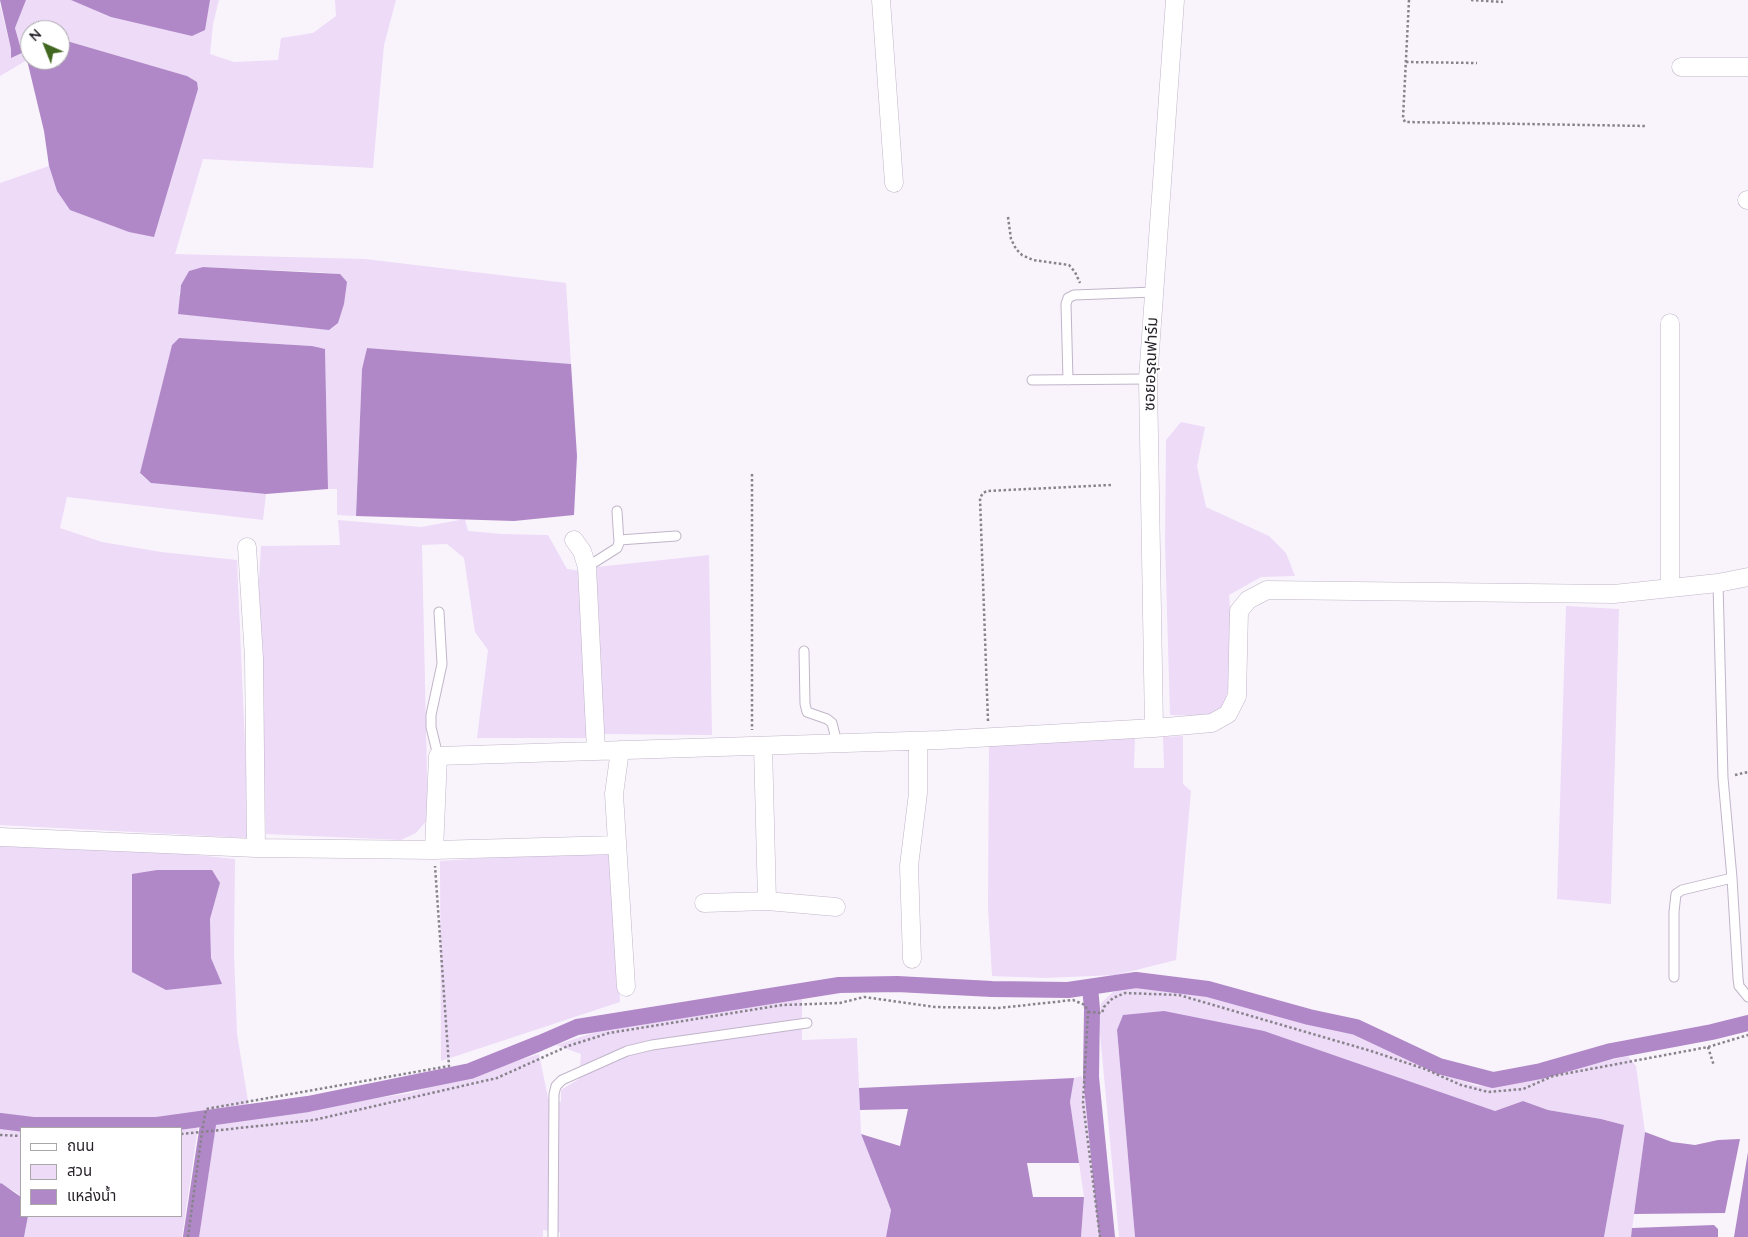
<!DOCTYPE html>
<meta charset="utf-8">
<style>
body{margin:0}
#map{position:relative;width:1748px;height:1237px;overflow:hidden;background:#f9f4fc;font-family:Quicksand,"Noto Sans Thai",sans-serif}
canvas{display:block}
.legend{position:absolute;left:20px;top:1127px;width:162px;height:90px;box-sizing:border-box;background:#fff;border:1px solid #a9a7aa;margin:0;padding:6px 9px;list-style:none;font-size:15px;color:#27222a}
.legend li{display:flex;align-items:center;gap:10px;height:25px}
.legend b{width:25px;border:1px solid #a9a7aa}
.north{position:absolute;left:20px;top:20px;width:50px;height:50px;box-sizing:border-box;background:#fff;border:1px solid #a9a7aa;border-radius:50%;rotate:316deg;font-size:14px;font-weight:700;line-height:20px;text-align:center;color:#27222a}
.north::after{content:'';display:block;margin:auto;width:18px;height:22px;background:#426720;clip-path:polygon(50% 0,100% 100%,50% 72%,0 100%)}
</style>
<div id="map">
<canvas width="1748" height="1237"></canvas>
<ul class="legend">
<li><b style="height:6px;background:#fff"></b>ถนน</li>
<li><b style="height:14px;background:#eddbf8"></b>สวน</li>
<li><b style="height:14px;background:#b088c7"></b>แหล่งน้ำ</li>
</ul>
<div class="north">N</div>
</div>
<script>
const ctx = document.querySelector('canvas').getContext('2d');
ctx.lineJoin = 'round';
function fill(path, color) {
  ctx.fillStyle = color;
  ctx.fill(path, 'evenodd');
}
function shape(rows) {
  const path = new Path2D();
  for (const r of rows) {
    path.moveTo(r[0], r[1]);
    for (let i = 2; i < r.length; i += 2) path.lineTo(r[i], r[i + 1]);
  }
  return path;
}
function strokePath(path, color, width, dash) {
  ctx.strokeStyle = color;
  ctx.lineWidth = width;
  ctx.lineCap = dash ? 'butt' : 'round';
  ctx.setLineDash(dash || []);
  ctx.stroke(path);
}
function drawText(font, color, halo, rows, align = 'center') {
  ctx.font = font + ' Quicksand,"Noto Sans Thai",sans-serif';
  ctx.lineWidth = 4;
  ctx.setLineDash([]);
  ctx.textBaseline = 'middle';
  ctx.strokeStyle = halo;
  ctx.fillStyle = color;
  for (const [text, x, y, turn = 0] of rows) {
    ctx.save();
    ctx.translate(x, y);
    ctx.rotate((+turn || 0) * Math.PI / 180);
    ctx.textAlign = isNaN(turn) ? turn : align;
    if (halo) ctx.strokeText(text, 0, 0);
    ctx.fillText(text, 0, 0);
    ctx.restore();
  }
}
fill(shape([
 [26,0,219,0,213,24,210,54,234,62,278,60,281,38,313,33,336,16,335,0,396,0,384,45,373,168,203,159,175,254,365,259,566,283,571,364,367,348,362,369,356,516,337,515,337,489,328,489,325,350,312,346,179,338,172,345,140,474,151,483,266,494,263,520,67,497,60,528,102,542,161,552,237,560,249,838,0,825,0,183,49,166,57,191,187,76,60,39,60,30,30,30,30,45,26,49,27,60,0,76,0,5,11,49,11,58,22,53,15,28],
 [203,267,316,272,340,274,179,295,181,285,189,271],
 [1181,422,1205,427,1197,466,1206,507,1269,536,1286,553,1295,576,1261,577,1229,595,1232,631,1229,687,1222,709,1205,716,1170,715,1165,542,1166,440],
 [465,519,468,531,502,534,548,535,567,569,581,571,589,738,477,738,488,650,475,632,464,558,447,544,422,545,428,819,416,833,401,840,266,834,258,598,261,546,340,545,338,520,421,527],
 [709,555,712,735,601,734,595,594,597,567],
 [1566,606,1619,609,1611,904,1557,899],
 [1135,735,1134,768,1164,768,1163,737,1183,736,1183,784,1191,791,1176,960,1116,975,1045,978,992,976,988,907,989,744],
 [0,845,101,845,235,859,234,952,237,1034,249,1107,121,1128,21,1128,21,1197,16,1192,0,1184],
 [157,870,220,883,210,919,211,958,221,984],
 [611,850,620,1002,441,1061,440,861],
 [1134,986,1183,990,1376,1040,1448,1076,1478,1086,1524,1080,1628,1056,1636,1066,1645,1132,1631,1237,1604,1237,1624,1125,1601,1119,1548,1110,1523,1101,1495,1111,1430,1089,1117,1030,1135,1237,1119,1237,1099,1023,1101,1003,1113,992],
 [802,999,802,1040,857,1038,861,1134,891,1210,886,1237,560,1237,560,1232,543,1230,543,1237,199,1237,216,1123,410,1093,539,1054,548,1098,561,1102,561,1090,579,1079,581,1054,556,1045,608,1028],
 [1081,1076,1088,1086,1097,1166,1098,1237,1081,1237,1084,1197,1070,1102,1074,1078],
 [198,1127,182,1237,24,1237,28,1216,181,1216,181,1130]
]), '#eddbf8');
fill(shape([
 [0,0,26,0,15,28,22,53,11,58,11,49],
 [71,0,210,0,205,30,192,36,111,17],
 [60,39,187,76,197,82,198,89,154,237,129,232,70,210,57,191,49,166,44,131,27,60,26,49,30,45,30,60,60,60],
 [203,267,340,274,347,282,344,304,338,323,329,330,178,314,181,285,189,271],
 [179,338,312,346,325,349,328,489,266,494,151,483,140,473,172,345],
 [367,348,571,364,577,456,574,515,514,521,356,516,362,369],
 [157,870,212,870,220,883,210,919,211,958,222,984,166,990,132,972,132,874],
 [1164,1011,1264,1031,1495,1111,1523,1101,1548,1110,1601,1119,1624,1125,1604,1237,1135,1237,1117,1030,1123,1015],
 [1074,1078,1070,1102,1079,1163,1027,1163,1033,1197,1084,1197,1081,1237,886,1237,891,1210,861,1134,900,1146,908,1109,860,1110,859,1088],
 [1645,1132,1672,1142,1695,1145,1718,1140,1740,1139,1725,1213,1634,1214],
 [1748,1152,1748,1237,1734,1237],
 [1,1183,21,1197,21,1216,28,1216,24,1237,0,1237,0,1184],
 [1714,1225,1718,1229,1718,1237,1631,1237,1632,1228]
]), '#b088c7');
strokePath(shape([
 [1090,987,1092,1009,1091,1077,1107,1237],
 [0,1121,33,1125,157,1125,308,1104,470,1071,540,1043,577,1027,839,985,897,984,992,989,1068,990,1136,980,1208,989,1309,1017,1356,1027,1439,1066,1493,1080,1541,1071,1611,1051,1712,1032,1748,1023],
 [191,1237,209,1118]
]), '#b088c7', 16);
const service = shape([
 [1032,380,1148,379],
 [1068,380,1066,304,1068,298,1074,295,1154,292],
 [619,540,676,536],
 [587,567,617,548,619,543,617,511],
 [804,651,805,704,807,712,827,719,832,723,837,743],
 [438,756,431,727,431,715,442,664,439,612],
 [1732,878,1738,978,1739,986,1748,997],
 [1674,977,1674,912,1676,894,1682,890,1732,878,1723,778,1718,583],
 [553,1237,554,1094,556,1086,562,1080,627,1051,652,1045,807,1023]
]);
const minor = shape([
 [881,0,894,183],
 [1681,67,1748,67],
 [1747,200,1748,200],
 [1670,323,1670,588],
 [574,540,582,551,587,567,596,751],
 [247,547,254,658,256,848],
 [1154,728,1148,379,1175,0],
 [763,746,767,901],
 [620,750,614,794,626,987],
 [0,837,256,848,434,850,438,756,940,740,1154,728,1212,723,1228,714,1237,696,1239,611,1248,600,1267,590,1614,594,1718,583,1748,577],
 [434,850,617,845],
 [704,903,767,901,836,907],
 [912,959,909,866,918,793,918,741]
]);
strokePath(service, '#c1b5c9', 11);
strokePath(minor, '#c1b5c9', 19);
strokePath(shape([
 [1409,0,1403,118,1405,122,1647,126],
 [1471,0,1503,2],
 [1406,62,1477,63],
 [1008,217,1011,239,1016,249,1022,255,1033,260,1069,265,1075,272,1080,283],
 [752,474,752,730],
 [988,721,980,498,983,493,987,491,1111,485],
 [1735,775,1748,772],
 [1088,1012,1102,1013,1104,1007,1113,998,1125,993,1179,995,1371,1051,1425,1069,1461,1085,1488,1092,1523,1089,1553,1076,1708,1047,1748,1035],
 [1708,1047,1714,1066],
 [181,1134,202,1132,206,1109,449,1066,435,866],
 [0,1135,21,1136],
 [188,1237,202,1132,314,1120,497,1078,568,1046,609,1033,782,1005,840,1003,864,997,935,1007,999,1008,1073,1000,1085,1005,1088,1012,1083,1103,1100,1237]
]), '#88838b', 2.5, [2.5, 2.5]);
strokePath(service, '#fff', 9);
strokePath(minor, '#fff', 18);
drawText('16px', '#27222a', '#fff', [
 ["ซอยอรุณฟาร์ม",1151,364,-88]
]);
</script>
